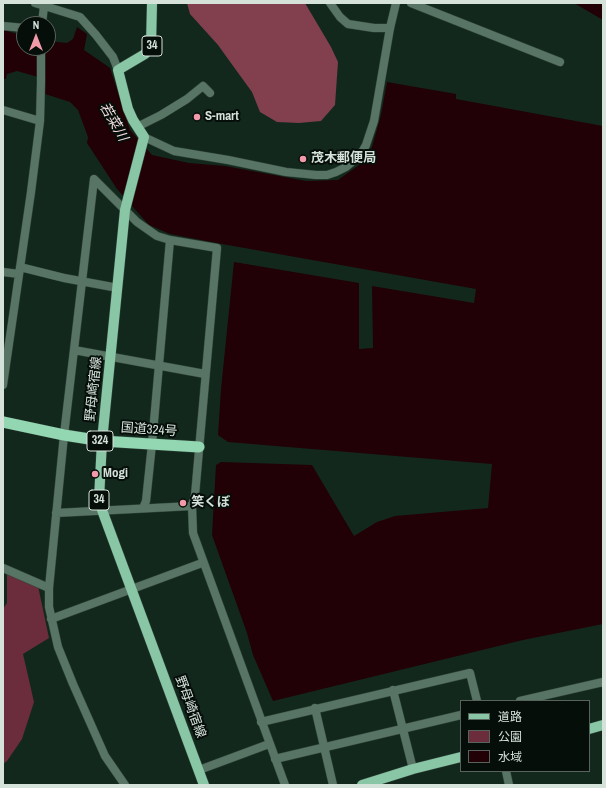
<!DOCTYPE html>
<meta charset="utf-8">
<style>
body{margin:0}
#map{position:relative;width:606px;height:788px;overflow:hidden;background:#13281d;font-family:"Archivo Narrow","Noto Sans JP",sans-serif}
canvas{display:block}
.frame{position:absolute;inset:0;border:4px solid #d5e2da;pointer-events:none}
.legend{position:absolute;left:460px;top:700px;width:130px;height:72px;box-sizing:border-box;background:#060e0a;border:1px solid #59635d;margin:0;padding:5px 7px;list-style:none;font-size:12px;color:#d5e2da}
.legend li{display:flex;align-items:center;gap:8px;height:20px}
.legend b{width:20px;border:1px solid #59635d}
.north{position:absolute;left:16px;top:16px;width:40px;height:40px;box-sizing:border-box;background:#060e0a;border:1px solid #59635d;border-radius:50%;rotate:0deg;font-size:11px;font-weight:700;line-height:16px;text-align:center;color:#d5e2da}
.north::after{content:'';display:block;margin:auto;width:14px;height:18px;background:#f39aaa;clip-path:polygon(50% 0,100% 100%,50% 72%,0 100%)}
</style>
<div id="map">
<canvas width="606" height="788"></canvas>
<div class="frame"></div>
<ul class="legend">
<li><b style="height:5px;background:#89c6a5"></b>道路</li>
<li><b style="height:11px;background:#6b2d3c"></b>公園</li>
<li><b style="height:11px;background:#210006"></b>水域</li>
</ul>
<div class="north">N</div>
</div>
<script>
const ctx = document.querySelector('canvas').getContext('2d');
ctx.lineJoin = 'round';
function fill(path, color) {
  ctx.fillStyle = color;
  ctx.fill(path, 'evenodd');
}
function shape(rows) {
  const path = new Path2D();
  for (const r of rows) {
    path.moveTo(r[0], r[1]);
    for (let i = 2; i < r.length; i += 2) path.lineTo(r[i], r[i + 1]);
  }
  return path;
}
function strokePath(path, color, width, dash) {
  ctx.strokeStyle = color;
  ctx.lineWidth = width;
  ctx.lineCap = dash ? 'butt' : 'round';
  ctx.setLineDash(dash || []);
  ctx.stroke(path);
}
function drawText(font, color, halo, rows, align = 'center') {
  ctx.font = font + ' "Archivo Narrow","Noto Sans JP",sans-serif';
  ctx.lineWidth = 4;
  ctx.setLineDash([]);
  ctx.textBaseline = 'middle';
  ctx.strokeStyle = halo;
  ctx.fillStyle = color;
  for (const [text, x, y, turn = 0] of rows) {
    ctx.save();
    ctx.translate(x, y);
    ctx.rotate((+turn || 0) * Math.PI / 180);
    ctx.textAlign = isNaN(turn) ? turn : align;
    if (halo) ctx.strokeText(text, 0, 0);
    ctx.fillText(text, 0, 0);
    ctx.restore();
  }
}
fill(shape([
 [7,574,38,586,49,638,23,654,34,702,22,739,7,761,3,764,3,609,7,603]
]), '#6b2d3c');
fill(shape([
 [187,3,305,3,331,47,338,62,335,105,321,121,299,123,277,122,260,112,252,92,236,70,218,45,190,14]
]), '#823f4e');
fill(shape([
 [574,3,603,3,603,20],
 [77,27,87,34,84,50,110,68,130,130,152,155,189,163,225,166,306,181,338,180,359,165,372,147,381,115,387,82,456,94,456,99,603,126,603,624,523,640,273,701,253,655,247,633,212,535,216,465,221,462,312,465,354,536,377,522,395,516,488,508,492,464,228,442,218,435,221,389,234,262,359,283,359,349,373,348,372,286,474,303,476,289,222,244,170,234,149,225,117,189,87,143,88,137,78,110,70,102,45,94,45,79,17,71,7,74,6,79,3,79,3,31,7,31,24,36,24,48,48,48,48,41,67,43,73,39]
]), '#210006');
const minor = shape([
 [35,3,80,17,96,35,113,57,118,70],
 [330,3,340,17,348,24,374,28,390,28],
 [411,3,560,62],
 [42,24,44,6],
 [3,26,24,28],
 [3,110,40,121],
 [137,127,161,115,187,99,203,86,210,93],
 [20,267,64,278,118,288],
 [3,272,19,274],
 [74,350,205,374],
 [3,385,31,192,40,121,41,83,41,48],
 [143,508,146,501,152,444,170,240],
 [56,513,192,506],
 [3,568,49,588],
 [51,619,202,563],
 [393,690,413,769],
 [520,701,603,682,603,683],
 [315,708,333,785],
 [261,722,470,673,477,701],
 [275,759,461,715],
 [199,770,269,744],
 [506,771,509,785],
 [125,785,105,756,73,684,58,647,49,607,49,588,64,435,94,179,137,222,157,236,170,240,217,248,195,495,192,506,193,533,285,785]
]);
const tertiary = shape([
 [144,137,174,151,228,160,286,172,316,175,327,175,336,172,346,167,361,154,366,145,374,121,390,28,396,3]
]);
const primary = shape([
 [152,3,151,46,145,54,118,70,128,109,133,120,144,137,125,210,102,441,99,499,102,510,204,785],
 [589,729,603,725],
 [362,785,413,769,461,757]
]);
const trunk = shape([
 [3,422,64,435,102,441,199,447]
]);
strokePath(minor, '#32463b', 9);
strokePath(tertiary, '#32463b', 9);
strokePath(primary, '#32463b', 11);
strokePath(trunk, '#32463b', 12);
strokePath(minor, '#577464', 8);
strokePath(tertiary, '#577464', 8);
strokePath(primary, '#89c6a5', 10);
strokePath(trunk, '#93d6b2', 11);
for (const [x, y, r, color] of [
 [197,117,4,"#f39aaa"],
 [303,159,4,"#f39aaa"],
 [95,474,4,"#f39aaa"],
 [183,503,4,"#f39aaa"]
]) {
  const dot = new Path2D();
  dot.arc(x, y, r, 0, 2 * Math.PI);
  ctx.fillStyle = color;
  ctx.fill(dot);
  strokePath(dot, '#060e0a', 1.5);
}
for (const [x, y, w] of [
 [152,46,20],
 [100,441,26],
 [99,500,20]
]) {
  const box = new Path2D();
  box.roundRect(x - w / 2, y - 10, w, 20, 3);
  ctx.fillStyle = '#060e0a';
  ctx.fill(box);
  strokePath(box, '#d5e2da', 1);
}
drawText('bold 12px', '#d5e2da', null, [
 ["34",152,46],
 ["324",100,441],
 ["34",99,500]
]);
drawText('bold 13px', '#d5e2da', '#060e0a', [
 ["S-mart",205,117],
 ["茂木郵便局",311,159],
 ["Mogi",103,474],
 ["笑くぼ",191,503]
], 'left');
drawText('13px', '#d5e2da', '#060e0a', [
 ["野母崎宿線",94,389,-84],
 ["国道324号",149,430,4],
 ["野母崎宿線",190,707,70]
]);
drawText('italic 14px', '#f2dcdf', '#060e0a', [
 ["若菜川",113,122,60]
]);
</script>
